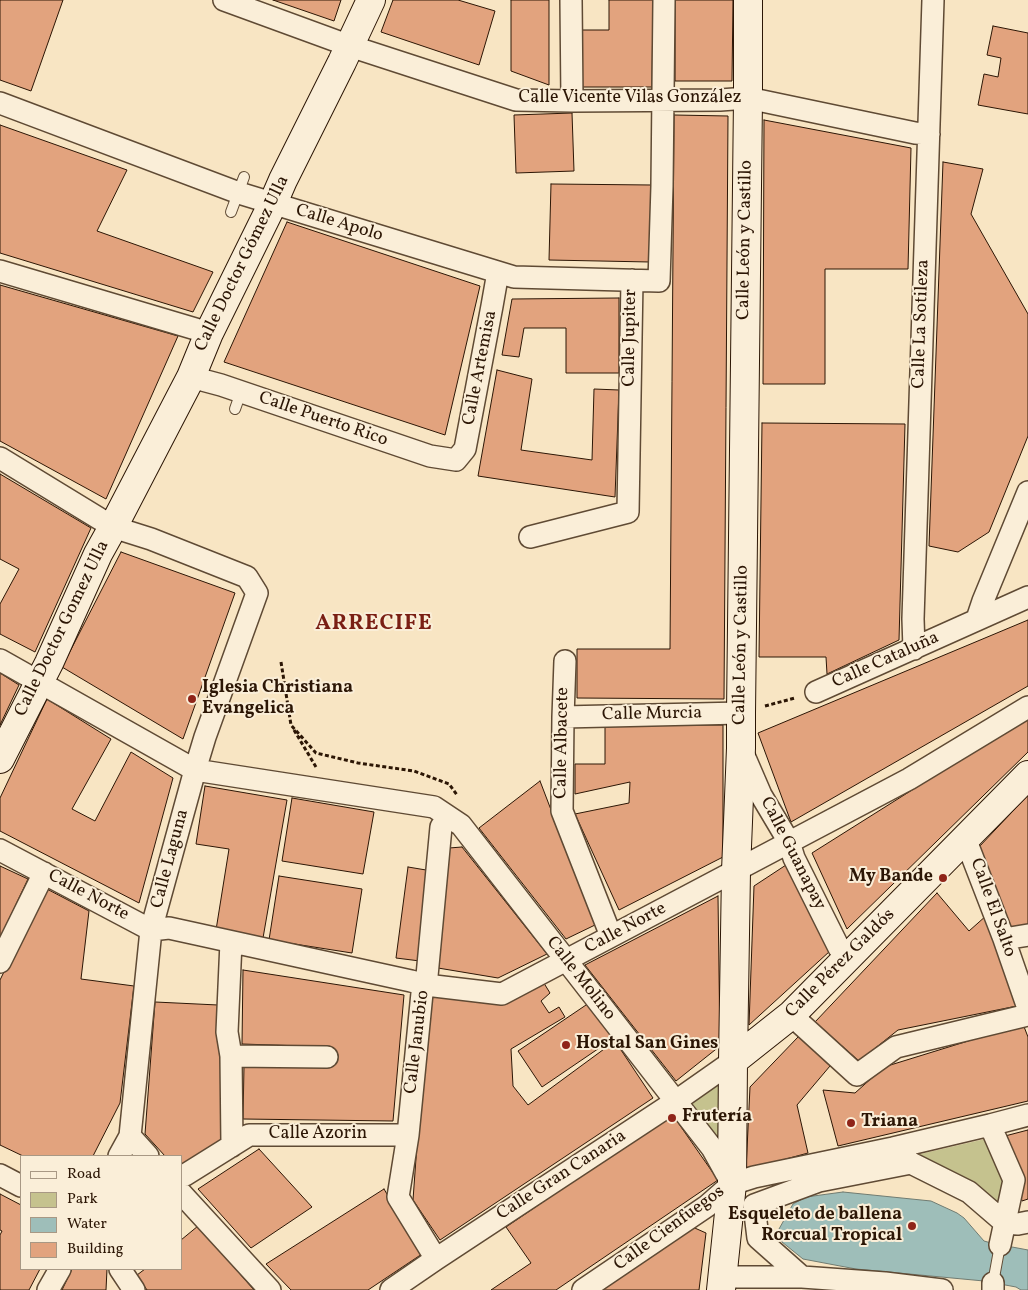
<!DOCTYPE html>
<meta charset="utf-8">
<style>
body{margin:0}
#map{position:relative;width:1028px;height:1290px;overflow:hidden;background:#f8e5c3;font-family:Vollkorn,serif}
canvas{display:block}
.legend{position:absolute;left:20px;top:1155px;width:162px;height:115px;box-sizing:border-box;background:#faeed8;border:1px solid #a89884;margin:0;padding:6px 9px;list-style:none;font-size:15px;color:#2c1605}
.legend li{display:flex;align-items:center;gap:10px;height:25px}
.legend b{width:25px;border:1px solid #a89884}
</style>
<div id="map">
<canvas width="1028" height="1290"></canvas>
<ul class="legend">
<li><b style="height:6px;background:#faeed8"></b>Road</li>
<li><b style="height:14px;background:#c5c28e"></b>Park</li>
<li><b style="height:14px;background:#9ebeb9"></b>Water</li>
<li><b style="height:14px;background:#e2a37e"></b>Building</li>
</ul>
</div>
<script>
const ctx = document.querySelector('canvas').getContext('2d');
ctx.lineJoin = 'round';
function fill(path, color) {
  ctx.fillStyle = color;
  ctx.fill(path, 'evenodd');
}
function shape(rows) {
  const path = new Path2D();
  for (const r of rows) {
    path.moveTo(r[0], r[1]);
    for (let i = 2; i < r.length; i += 2) path.lineTo(r[i], r[i + 1]);
  }
  return path;
}
function strokePath(path, color, width, dash) {
  ctx.strokeStyle = color;
  ctx.lineWidth = width;
  ctx.lineCap = dash ? 'butt' : 'round';
  ctx.setLineDash(dash || []);
  ctx.stroke(path);
}
function drawText(font, color, halo, rows, align = 'center') {
  ctx.font = font + ' Vollkorn,serif';
  ctx.lineWidth = 4;
  ctx.setLineDash([]);
  ctx.textBaseline = 'middle';
  ctx.strokeStyle = halo;
  ctx.fillStyle = color;
  for (const [text, x, y, turn = 0] of rows) {
    ctx.save();
    ctx.translate(x, y);
    ctx.rotate((+turn || 0) * Math.PI / 180);
    ctx.textAlign = isNaN(turn) ? turn : align;
    if (halo) ctx.strokeText(text, 0, 0);
    ctx.fillText(text, 0, 0);
    ctx.restore();
  }
}
fill(shape([
 [726,1072,727,1165,686,1101],
 [985,1139,1007,1188,1002,1214,916,1155]
]), '#c5c28e');
const water = shape([
 [843,1192,931,1201,957,1213,964,1218,984,1241,991,1243,1028,1250,1028,1290,1021,1290,1016,1287,984,1281,856,1269,803,1259,782,1242,779,1229,793,1204,806,1197,843,1192]
]);
fill(water, '#9ebeb9');
strokePath(water, '#707b71', 1);
const building = shape([
 [0,0,63,0,31,91,0,80,0,0],
 [273,0,341,0,334,21,273,0],
 [393,0,458,0,495,11,479,65,381,32,393,0],
 [511,0,549,0,549,85,511,71,511,0],
 [609,0,653,0,652,87,580,87,581,30,609,30,609,0],
 [675,0,733,0,732,81,675,81,675,0],
 [993,26,1028,33,1028,114,978,105,984,74,998,77,1001,58,987,55,993,26],
 [572,113,574,171,516,173,514,115,572,113],
 [674,115,728,116,724,699,577,698,577,649,670,649,674,115],
 [764,120,911,148,908,269,825,269,825,384,763,384,764,120],
 [0,125,127,170,97,231,213,272,193,312,0,253,0,125],
 [943,162,983,169,971,214,1028,314,1028,436,989,532,958,552,929,546,943,162],
 [551,184,652,185,650,262,549,260,551,184],
 [287,222,480,286,445,435,224,362,287,222],
 [0,285,178,336,106,499,0,441,0,285],
 [619,298,619,373,566,373,566,328,524,328,519,357,502,355,512,299,619,298],
 [497,370,532,379,521,450,592,460,594,389,619,390,615,497,478,476,497,370],
 [762,423,905,424,899,640,827,674,826,657,759,657,762,423],
 [0,474,91,528,35,652,0,634,0,604,19,569,0,559,0,474],
 [121,552,235,593,183,739,62,667,121,552],
 [1028,620,1028,686,791,822,758,733,1028,620],
 [0,673,19,685,0,725,0,673],
 [47,699,111,739,72,809,95,821,131,752,173,778,139,903,0,831,0,798,47,699],
 [1028,717,1028,752,847,929,812,853,1028,717],
 [605,725,723,725,723,857,619,910,575,814,629,803,630,782,575,794,575,764,605,764,605,725],
 [540,781,595,925,566,939,479,828,540,781],
 [205,786,287,800,263,938,216,930,229,849,196,844,205,786],
 [1028,795,1028,927,1011,929,979,847,1028,795],
 [292,798,374,812,363,874,282,861,292,798],
 [462,847,547,954,498,978,438,968,449,848,462,847],
 [786,865,830,951,749,1025,754,886,786,865],
 [0,866,28,879,0,938,0,866],
 [408,867,432,871,420,961,396,958,408,867],
 [279,876,362,889,352,953,269,940,279,876],
 [45,888,89,911,81,979,134,986,120,1103,93,1156,23,1156,0,1145,0,980,45,888],
 [937,893,969,931,987,915,1017,1006,898,1030,859,1061,815,1022,937,893],
 [718,896,720,1046,676,1081,585,965,718,896],
 [243,970,404,995,393,1121,243,1119,244,1066,332,1067,332,1047,242,1044,243,970],
 [542,980,550,993,541,1001,549,1013,559,1007,565,1017,511,1049,513,1086,528,1105,615,1041,653,1098,440,1240,413,1200,428,991,542,980],
 [155,1002,218,1005,225,1140,181,1165,181,1156,165,1156,145,1134,155,1002],
 [589,1003,614,1038,542,1087,518,1051,589,1003],
 [1023,1024,1028,1037,1028,1101,838,1146,823,1090,855,1093,884,1067,1023,1024],
 [799,1036,830,1066,797,1105,808,1153,746,1170,750,1087,799,1036],
 [672,1114,718,1180,556,1290,491,1290,531,1263,506,1227,672,1114],
 [1028,1130,1028,1199,1022,1201,1005,1136,1028,1130],
 [259,1149,312,1207,251,1248,198,1189,259,1149],
 [384,1189,422,1254,368,1290,291,1290,266,1264,384,1189],
 [0,1194,21,1205,21,1269,40,1269,29,1290,0,1290,0,1235,2,1231,0,1230,0,1194],
 [688,1225,706,1233,699,1290,597,1290,688,1225],
 [198,1226,254,1290,147,1290,137,1275,145,1269,181,1269,181,1240,198,1226],
 [72,1269,107,1269,106,1290,62,1290,72,1269]
]);
fill(building, '#e2a37e');
strokePath(building, '#2c1605', 1);
const lane = shape([
 [231,212,244,177],
 [235,409,241,392],
 [993,1283,1000,1245]
]);
const street = shape([
 [224,0,350,46,516,100,572,101,720,100,748,98,915,133,929,134],
 [571,0,572,101],
 [0,103,239,193,514,277,659,281,662,186,664,0],
 [0,271,209,333],
 [191,377,221,385,430,456,456,460,465,449,492,306,498,272],
 [0,458,113,527,151,539,247,577,257,593,205,737,195,770,151,930,130,1136,119,1156],
 [530,537,628,512,632,280],
 [977,619,983,601,1028,492],
 [914,649,913,619,933,0],
 [0,660,195,770,434,807,461,825,712,1148,732,1184],
 [565,661,563,717,562,811,611,936],
 [816,692,1028,597],
 [563,717,741,713],
 [742,751,761,795,789,842,794,858,839,948,847,957],
 [965,838,1004,939,1028,1008],
 [0,850,151,930,169,928,411,981,426,985,502,994,909,779,1028,707],
 [1004,939,1028,935],
 [231,942,227,1032,231,1056,232,1146],
 [0,962,44,873],
 [791,1015,857,1075,896,1047,1028,1015],
 [231,1056,327,1057],
 [990,1125,1014,1180,1000,1245],
 [130,1136,148,1156],
 [911,1163,969,1192,1005,1223,1018,1224,1028,1222],
 [0,1175,21,1186],
 [185,1175,249,1135,408,1135],
 [181,1193,270,1290],
 [436,1259,398,1197,408,1135,422,993,426,985,427,976,441,827,448,817],
 [120,1269,134,1290],
 [722,1277,802,1277,885,1283,942,1290],
 [802,1277,758,1238,754,1205,819,1181,911,1163,893,1148],
 [993,1283,993,1290],
 [48,1290,60,1269],
 [391,1290,436,1259,676,1101,733,1061],
 [583,1290,707,1206,732,1184,754,1177,893,1148,990,1125,1028,1115]
]);
const secondary = shape([
 [0,759,49,663,98,554,113,527,191,377,209,333,273,203,283,180,342,62,371,0],
 [733,1061,791,1015,1028,775],
 [721,1290,732,1184,733,1061,736,871,741,748,741,713,748,98,748,0]
]);
strokePath(lane, '#5f4a34', 12);
strokePath(street, '#5f4a34', 24);
strokePath(secondary, '#2c1605', 30);
strokePath(shape([
 [281,662,291,725,316,753,358,763,414,771,449,784,457,795],
 [765,706,795,698],
 [294,730,316,767]
]), '#2c1605', 3, [4, 2.5]);
strokePath(lane, '#faeed8', 10);
strokePath(street, '#faeed8', 21);
strokePath(secondary, '#faeed8', 28);
for (const [x, y, r, color] of [
 [192,699,5,"#8f2418"],
 [943,878,5,"#8f2418"],
 [566,1045,5,"#8f2418"],
 [672,1118,5,"#8f2418"],
 [851,1123,5,"#8f2418"],
 [912,1226,5,"#8f2418"]
]) {
  const dot = new Path2D();
  dot.arc(x, y, r, 0, 2 * Math.PI);
  ctx.fillStyle = color;
  ctx.fill(dot);
  strokePath(dot, '#faeed8', 2);
}
drawText('18px', '#2c1605', '#faeed8', [
 ["Calle Vicente Vilas González",630,99],
 ["Calle Apolo",339,224,17],
 ["Calle León y Castillo",746,240,-89],
 ["Calle Doctor Gómez Ulla",243,264,-64],
 ["Calle La Sotileza",922,324,-88],
 ["Calle Jupiter",631,338,-89],
 ["Calle Artemisa",481,368,-79],
 ["Calle Puerto Rico",323,420,19],
 ["Calle Doctor Gomez Ulla",63,629,-64],
 ["Calle León y Castillo",742,645,-89],
 ["Calle Cataluña",886,661,-24],
 ["Calle Murcia",652,715,-1],
 ["Calle Albacete",563,743,-89],
 ["Calle Guanapay",792,854,63],
 ["Calle Laguna",171,859,-75],
 ["Calle Norte",88,896,28],
 ["Calle El Salto",992,908,70],
 ["Calle Norte",626,929,-28],
 ["Calle Pérez Galdós",841,964,-45],
 ["Calle Molino",580,979,52],
 ["Calle Janubio",418,1042,-83],
 ["Calle Azorin",318,1135],
 ["Calle Gran Canaria",562,1176,-33],
 ["Calle Cienfuegos",670,1229,-36]
]);
drawText('bold 18px', '#2c1605', '#faeed8', [
 ["Iglesia Christiana",202,689],
 ["Evangelica",202,710],
 ["My Bande",933,878,"right"],
 ["Hostal San Gines",576,1045],
 ["Frutería",682,1118],
 ["Triana",861,1123],
 ["Esqueleto de ballena",902,1216,"right"],
 ["Rorcual Tropical",902,1237,"right"]
], 'left');
ctx.letterSpacing = '1px';
drawText('bold 22px', '#7a1f14', '#faeed8', [
 ["ARRECIFE",374,625]
]);
ctx.letterSpacing = '0px';
</script>
